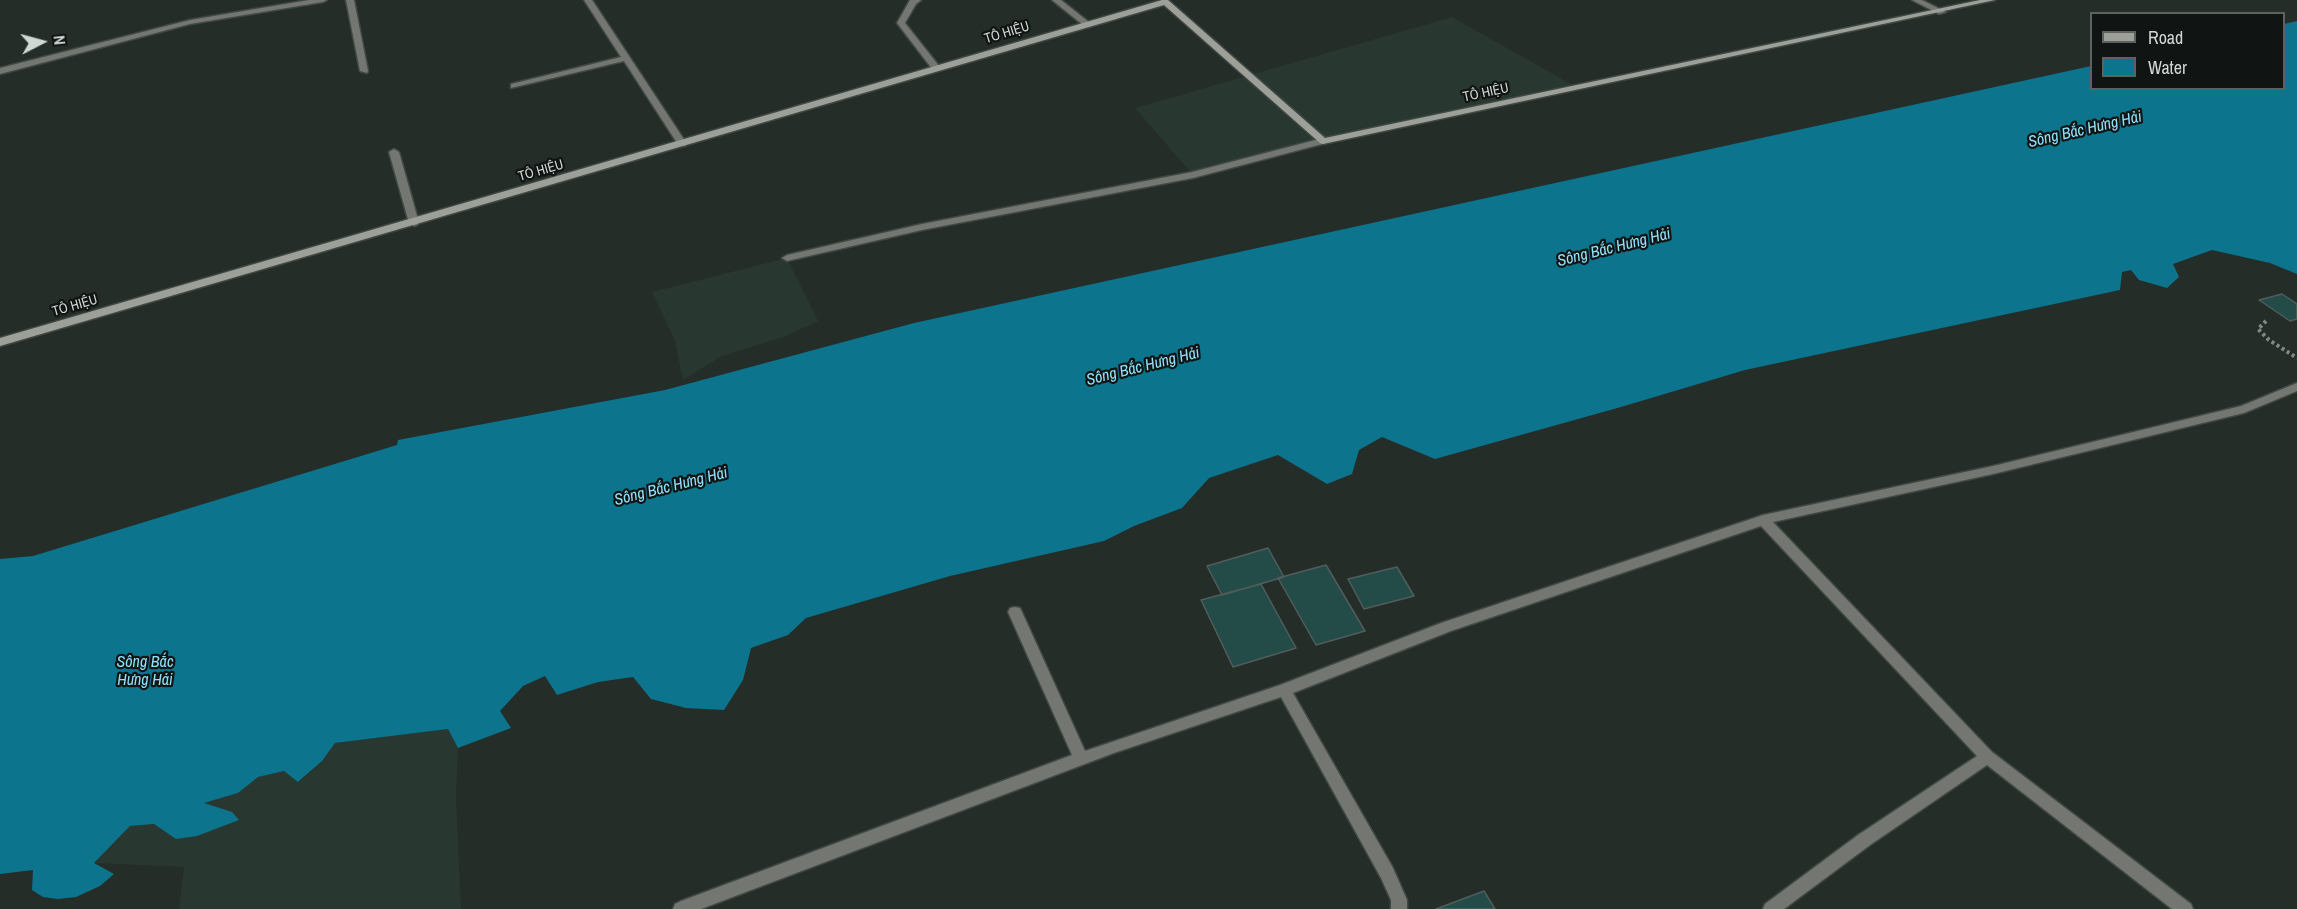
<!DOCTYPE html>
<meta charset="utf-8">
<style>
body{margin:0}
#map{position:relative;width:2297px;height:909px;overflow:hidden;background:#242d28;font-family:"Archivo Narrow",sans-serif}
canvas{display:block}
.legend{position:absolute;left:2090px;top:12px;width:195px;height:78px;box-sizing:border-box;background:#101412;border:2px solid #5d6260;margin:0;padding:8px 10px;list-style:none;font-size:18px;color:#d1d7d4}
.legend li{display:flex;align-items:center;gap:12px;height:30px}
.legend b{width:30px;border:2px solid #5d6260}
.north{position:absolute;left:12px;top:12px;width:60px;height:60px;-webkit-text-stroke:4px #101412;paint-order:stroke;rotate:84deg;font-size:16px;font-weight:700;line-height:24px;text-align:center;color:#d1d7d4}
.north::after{content:'';display:block;margin:auto;width:21px;height:27px;background:#d1d7d4;clip-path:polygon(50% 0,100% 100%,50% 72%,0 100%)}
</style>
<div id="map">
<canvas width="2297" height="909"></canvas>
<ul class="legend">
<li><b style="height:8px;background:#9ca099"></b>Road</li>
<li><b style="height:16px;background:#0d748d"></b>Water</li>
</ul>
<div class="north">N</div>
</div>
<script>
const ctx = document.querySelector('canvas').getContext('2d');
ctx.lineJoin = 'round';
function fill(path, color) {
  ctx.fillStyle = color;
  ctx.fill(path, 'evenodd');
}
function shape(rows) {
  const path = new Path2D();
  for (const r of rows) {
    path.moveTo(r[0], r[1]);
    for (let i = 2; i < r.length; i += 2) path.lineTo(r[i], r[i + 1]);
  }
  return path;
}
function strokePath(path, color, width, dash) {
  ctx.strokeStyle = color;
  ctx.lineWidth = width;
  ctx.lineCap = dash ? 'butt' : 'round';
  ctx.setLineDash(dash || []);
  ctx.stroke(path);
}
function drawText(font, color, halo, rows, align = 'center') {
  ctx.font = font + ' "Archivo Narrow",sans-serif';
  ctx.lineWidth = 4.5;
  ctx.setLineDash([]);
  ctx.textBaseline = 'middle';
  ctx.strokeStyle = halo;
  ctx.fillStyle = color;
  for (const [text, x, y, turn = 0] of rows) {
    ctx.save();
    ctx.translate(x, y);
    ctx.rotate((+turn || 0) * Math.PI / 180);
    ctx.textAlign = isNaN(turn) ? turn : align;
    if (halo) ctx.strokeText(text, 0, 0);
    ctx.fillText(text, 0, 0);
    ctx.restore();
  }
}
fill(shape([
 [1452,17,1578,88,1323,141,1193,175,1135,108],
 [787,258,818,321,786,336,720,357,683,380,675,341,652,292],
 [448,729,458,748,456,797,461,909,179,909,184,867,94,863,130,826,154,824,176,839,203,803,238,793,257,777,284,771,299,782,322,761,335,743]
]), '#28372f');
fill(shape([
 [2297,21,2297,274,2270,263,2212,250,2173,264,2179,277,2167,288,2139,280,2131,270,2122,272,2120,290,1745,370,1621,407,1435,459,1382,437,1359,450,1352,474,1327,484,1278,455,1209,478,1182,508,1134,526,1104,541,950,576,806,618,788,635,751,648,743,680,724,710,686,708,651,699,633,677,598,682,557,695,545,676,523,686,500,711,511,728,458,748,448,729,335,743,322,761,298,782,284,771,258,777,238,793,204,803,232,812,239,820,197,836,176,839,154,824,130,826,94,863,114,874,100,886,76,897,58,899,43,897,32,890,33,870,0,874,0,559,33,556,397,445,398,440,665,390,914,323,2091,66,2092,88,2284,88,2284,24]
]), '#0d748d');
const building = shape([
 [2282,294,2297,304,2297,319,2290,321,2259,300,2282,294],
 [1268,548,1284,577,1222,595,1207,566,1268,548],
 [1326,565,1365,631,1316,645,1278,578,1326,565],
 [1397,567,1414,596,1364,609,1348,579,1397,567],
 [1261,584,1296,648,1233,667,1201,600,1261,584],
 [1484,891,1495,909,1436,909,1484,891]
]);
fill(building, '#234c49');
strokePath(building, '#515d5c', 1.5);
const street = shape([
 [309,0,327,0,323,2,190,24,0,74,0,68,190,20,309,0],
 [346,0,354,0,368,71,367,73,360,71,346,0],
 [584,0,592,0,687,144,685,146,679,146,624,61,511,88,511,84,621,57,584,0],
 [910,0,921,0,916,4,905,23,939,66,939,70,933,70,897,23,910,0],
 [1052,0,1061,0,1090,23,1083,25,1052,0],
 [1912,0,1922,0,1946,12,1939,14,1912,0],
 [1323,138,1328,141,1326,143,1193,178,922,230,787,261,782,258,787,255,922,224,1192,172,1323,138],
 [394,149,399,152,419,223,417,225,414,226,409,223,389,152,394,149],
 [2297,383,2297,391,2244,413,1993,474,1773,522,1992,752,2191,904,2193,909,2172,909,1987,765,1870,845,1784,909,1763,909,1765,904,1858,835,1977,756,1761,526,1451,631,1293,693,1393,868,1407,900,1407,909,1391,909,1391,900,1381,878,1281,697,1114,753,701,909,673,909,675,904,681,901,1072,755,1008,612,1010,608,1015,607,1020,608,1022,612,1085,751,1280,685,1441,623,1763,515,1993,466,2241,406,2297,383]
]);
const secondary = shape([
 [1162,0,1168,0,1325,138,1980,0,1995,0,1323,144,1320,143,1164,5,0,346,0,338,1162,0]
]);
strokePath(street, '#404844', 3);
strokePath(secondary, '#404844', 3);
strokePath(shape([
 [2266,321,2258,329,2269,340,2297,358]
]), '#818985', 4, [3, 3]);
fill(street, '#737671');
fill(secondary, '#9ca099');
drawText('14px', '#d1d7d4', '#101412', [
 ["TÔ HIỆU",1007,33,-17],
 ["TÔ HIỆU",1486,93,-12],
 ["TÔ HIỆU",541,171,-16],
 ["TÔ HIỆU",75,306,-16]
]);
drawText('italic 16px', '#90e1fb', '#101412', [
 ["Sông Bắc Hưng Hải",2085,130,-13],
 ["Sông Bắc Hưng Hải",1614,248,-14],
 ["Sông Bắc Hưng Hải",1143,367,-14],
 ["Sông Bắc Hưng Hải",671,487,-14],
 ["Sông Bắc",145,663],
 ["Hưng Hải",145,681]
]);
</script>
